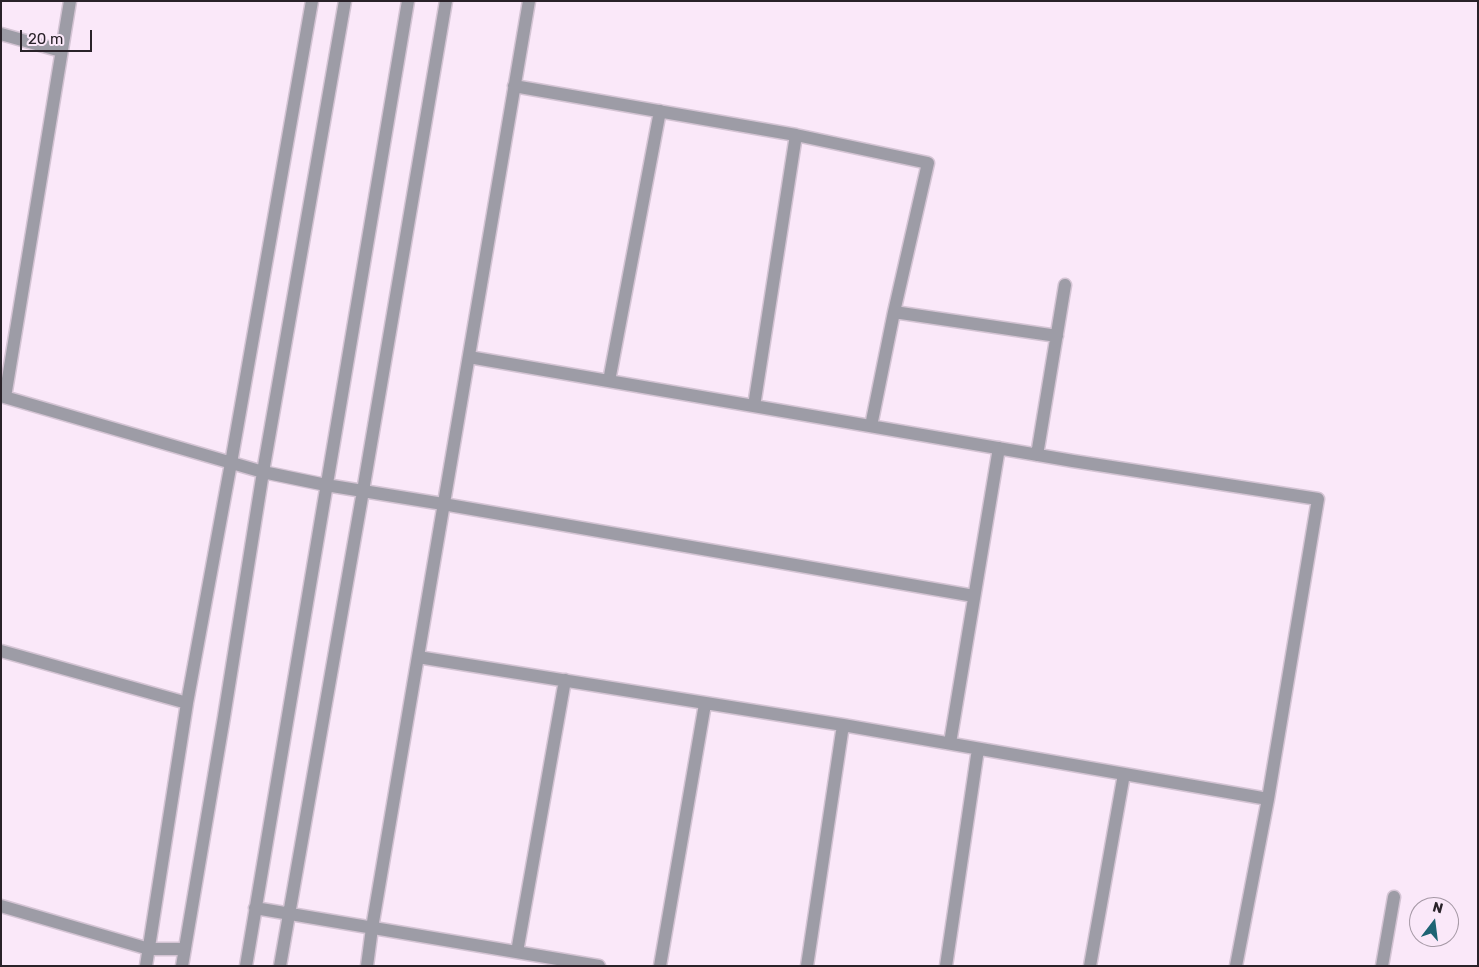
<!DOCTYPE html>
<style>
body{margin:0}
#map{position:relative;width:1479px;height:967px;overflow:hidden;background:#fae8f9;font-family:Rubik,sans-serif}
canvas{display:block}
.frame{position:absolute;inset:0;border:2px solid #292229;pointer-events:none}
.north{position:absolute;left:1409px;top:897px;width:50px;height:50px;box-sizing:border-box;background:#fae8f9;border:1px solid #a699a6;border-radius:50%;rotate:15deg;font-size:14px;font-weight:700;line-height:20px;text-align:center;color:#292229}
.north::after{content:'';display:block;margin:auto;width:18px;height:22px;background:#1e6474;clip-path:polygon(50% 0,100% 100%,50% 72%,0 100%)}
.scale{position:absolute;left:20px;top:30px;width:72px;height:22px;box-sizing:border-box;border:2px solid #292229;border-top:0;padding-left:6px;font-size:15px;line-height:18px;white-space:nowrap;color:#292229;-webkit-text-stroke:4px #fae8f9;paint-order:stroke}
</style>
<div id="map">
<canvas width="1479" height="967"></canvas>
<div class="frame"></div>
<div class="north">N</div>
<div class="scale">20 m</div>
</div>
<script>
const ctx = document.querySelector('canvas').getContext('2d');
ctx.lineJoin = 'round';
function shape(rows) {
  const path = new Path2D();
  for (const r of rows) {
    path.moveTo(r[0], r[1]);
    for (let i = 2; i < r.length; i += 2) path.lineTo(r[i], r[i + 1]);
  }
  return path;
}
function strokePath(path, color, width, dash) {
  ctx.strokeStyle = color;
  ctx.lineWidth = width;
  ctx.lineCap = dash ? 'butt' : 'round';
  ctx.setLineDash(dash || []);
  ctx.stroke(path);
}
const minor = shape([
 [1,34,61,51],
 [514,86,796,135,754,406],
 [796,135,928,163,894,312,871,426],
 [894,312,1057,336],
 [469,357,1073,461,1318,499,1268,799,1236,966],
 [609,381,660,111],
 [1,396,263,472,326,485,443,504,974,596],
 [5,397,70,1],
 [1037,455,1065,285],
 [1,651,187,703],
 [418,657,843,725,1268,799],
 [950,743,999,448],
 [1,906,149,949,185,949],
 [255,908,599,966],
 [517,952,565,680],
 [146,966,187,703,231,463,312,1],
 [182,966,224,717,263,472,345,1],
 [246,966,408,1],
 [280,966,363,491,446,1],
 [367,966,372,928,529,1],
 [660,966,705,704],
 [807,966,843,725],
 [946,966,978,749],
 [1090,966,1124,774],
 [1382,966,1394,897]
]);
strokePath(minor, '#d4c4d4', 15);
strokePath(minor, '#9d9ca6', 12);
</script>
